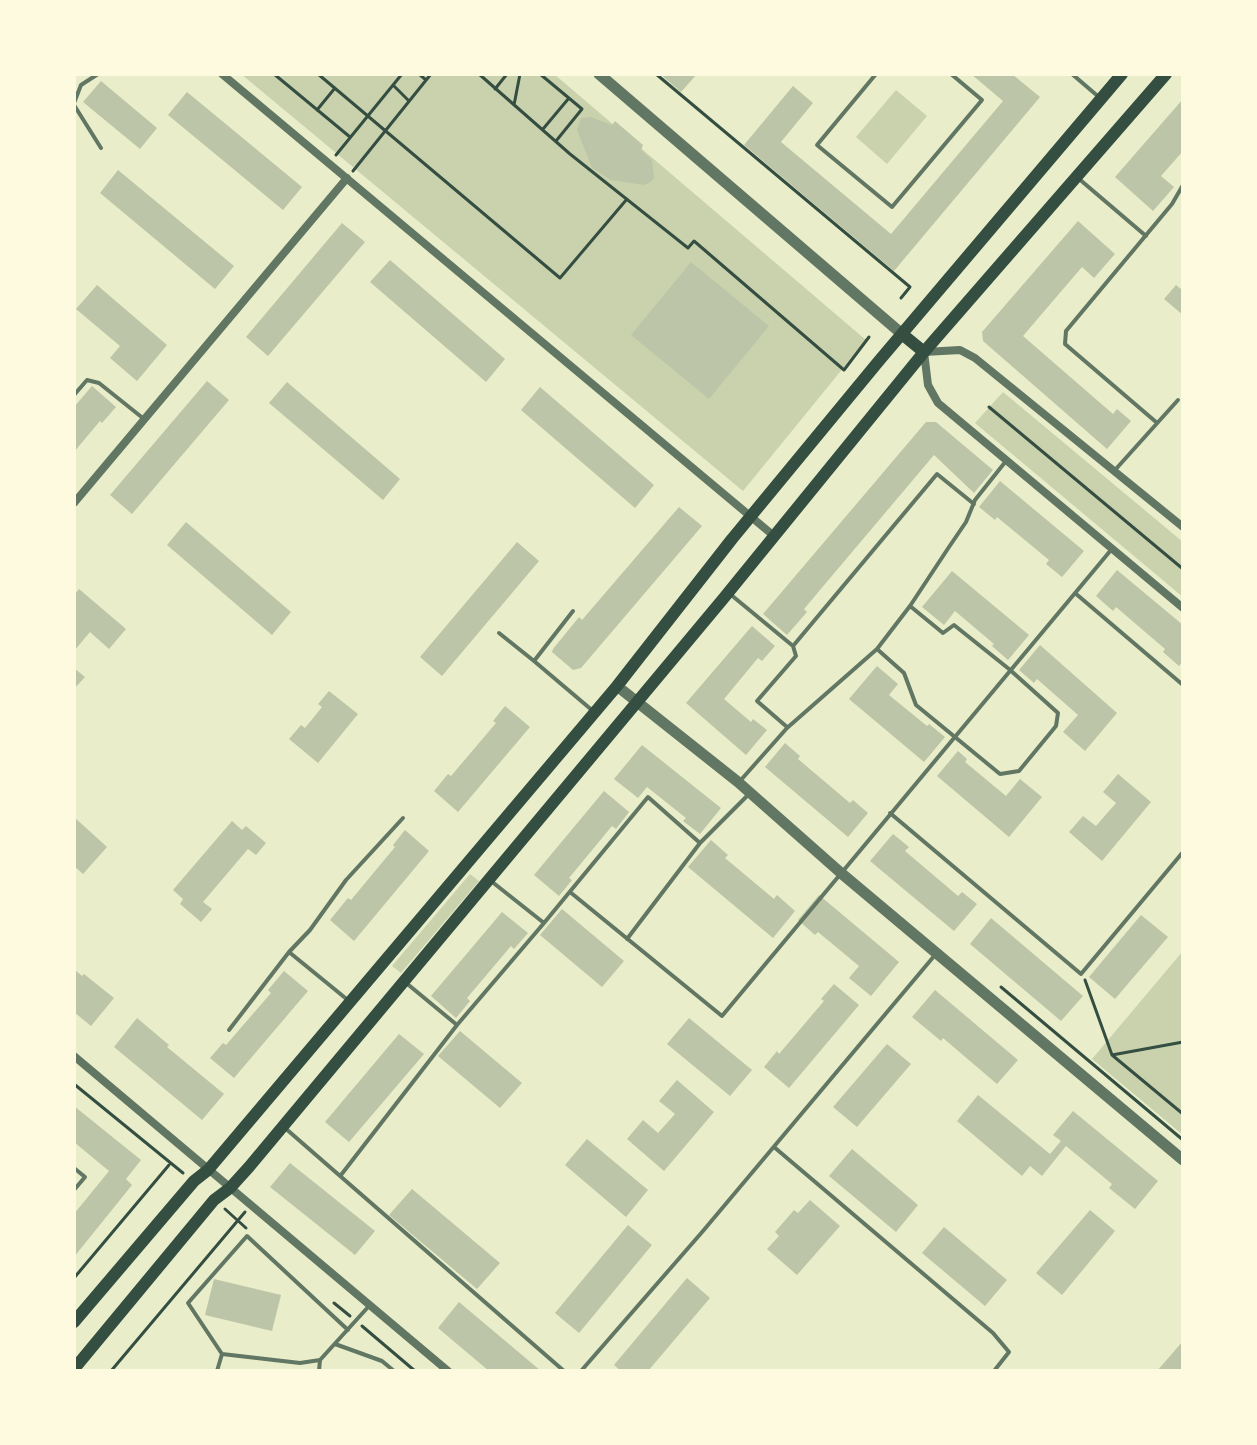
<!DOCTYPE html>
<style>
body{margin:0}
#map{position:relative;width:1257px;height:1445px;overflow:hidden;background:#e9edc9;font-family:Helvetica,sans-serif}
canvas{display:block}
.frame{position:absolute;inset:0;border:76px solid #fefae0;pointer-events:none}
</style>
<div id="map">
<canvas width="1257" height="1445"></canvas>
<div class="frame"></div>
</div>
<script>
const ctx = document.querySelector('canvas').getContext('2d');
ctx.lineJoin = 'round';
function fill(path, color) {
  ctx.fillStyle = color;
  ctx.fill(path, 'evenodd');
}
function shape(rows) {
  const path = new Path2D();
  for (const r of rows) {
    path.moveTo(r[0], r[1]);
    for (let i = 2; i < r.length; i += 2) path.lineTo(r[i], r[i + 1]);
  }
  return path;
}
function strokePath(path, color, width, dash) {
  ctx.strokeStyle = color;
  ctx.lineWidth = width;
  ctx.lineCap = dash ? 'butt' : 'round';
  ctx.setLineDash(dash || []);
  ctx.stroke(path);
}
fill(shape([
 [241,74,554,74,866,340,743,491],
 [896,90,927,116,887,164,856,137],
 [1003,392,1183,542,1183,597,975,423],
 [470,874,479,881,401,973,392,966],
 [1183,951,1183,1135,1092,1059]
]), '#cad2ad');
fill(shape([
 [660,74,697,74,681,92],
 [971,74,1012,74,1040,97,894,271,744,145,793,86,813,103,781,142,891,234,1003,101],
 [101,81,157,128,140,149,83,102],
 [187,92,302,187,283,210,168,115],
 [1183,99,1183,151,1161,176,1174,187,1153,211,1115,177],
 [591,117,612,125,615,121,643,145,641,150,652,160,654,178,649,183,644,185,611,180,592,168,577,130,581,118],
 [118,170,234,266,215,289,100,193],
 [1078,221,1115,254,1094,278,1082,267,1023,336,1113,414,1117,409,1131,421,1107,449,983,341,982,332],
 [342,223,365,242,268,356,246,337],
 [390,260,505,359,486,382,370,282],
 [691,262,769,326,709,399,631,335],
 [97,285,167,345,137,381,110,358,120,346,76,309],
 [1176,285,1181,289,1183,287,1183,315,1164,299],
 [207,381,229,400,132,514,110,495],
 [287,382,400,479,383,500,269,403],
 [92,386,116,407,102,423,100,421,74,452,74,407],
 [540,387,654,485,635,508,521,410],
 [926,422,936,422,993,470,974,493,934,455,804,609,807,612,787,635,763,614],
 [1000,481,1084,551,1062,577,1046,564,1049,560,997,517,995,520,979,507],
 [679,507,702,526,581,668,573,670,552,652,553,649,579,617,582,620],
 [186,522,291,612,272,635,167,545],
 [517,542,539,561,442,676,420,657],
 [1117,570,1183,625,1183,661,1179,666,1163,652,1165,649,1116,607,1113,611,1096,596],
 [952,571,1029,635,1008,660,992,646,994,644,955,611,944,625,922,607],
 [79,589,126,629,109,649,90,632,74,651,74,595],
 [752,626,775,646,762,661,758,658,724,699,751,722,753,719,767,730,746,755,686,703],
 [1040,645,1117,713,1085,751,1063,732,1078,715,1037,679,1034,683,1019,670],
 [877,666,898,684,889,695,927,726,929,724,945,737,924,762,849,699],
 [74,668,85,677,74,689],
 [329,691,358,714,318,763,289,739,301,725,305,728,322,707,318,704],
 [505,706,530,727,458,812,434,791,448,774,451,776,496,723,493,721],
 [785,743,800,756,798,759,850,803,853,800,868,813,848,837,765,767],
 [642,745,721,808,700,834,683,821,686,818,647,787,638,798,614,779],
 [958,751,967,759,965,762,1006,796,1020,779,1042,797,1009,837,937,776],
 [1118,774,1151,802,1102,861,1069,832,1083,816,1096,826,1116,803,1103,792],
 [604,791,629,812,616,829,612,826,569,878,572,880,559,896,534,875],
 [74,817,107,847,83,874,74,866],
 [232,821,242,830,246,826,266,843,256,855,248,849,203,902,212,909,201,922,180,904,183,899,173,890],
 [405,830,429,851,354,941,330,920,348,898,351,900,395,847,393,845],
 [893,834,909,847,905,851,958,896,962,892,977,904,954,931,870,861],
 [711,840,728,855,725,858,774,899,777,895,795,911,773,938,688,867],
 [819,895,899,962,871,996,849,978,859,966,818,932,815,935,798,920],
 [562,909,624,961,602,987,540,935],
 [502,912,528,933,514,949,511,946,467,998,470,1001,456,1018,431,996],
 [1141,915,1168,937,1115,999,1089,977],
 [991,918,1083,996,1061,1021,970,944],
 [74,969,82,976,84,974,114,998,91,1026,74,1012],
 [284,971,308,991,234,1078,210,1058,223,1043,226,1045,271,993,268,990],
 [834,984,859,1005,789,1088,764,1067,777,1051,779,1054,824,1001,821,999],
 [935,990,1018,1060,997,1084,943,1038,941,1041,912,1017],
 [137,1018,169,1045,167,1047,224,1094,202,1120,114,1047],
 [689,1018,752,1070,730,1096,667,1044],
 [460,1031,522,1083,500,1108,438,1056],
 [399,1034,424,1054,349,1142,325,1122],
 [887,1044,911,1064,857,1127,833,1107],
 [677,1080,714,1112,664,1171,627,1139,643,1120,658,1133,675,1114,659,1101],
 [978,1095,1050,1154,1061,1141,1053,1135,1073,1111,1158,1181,1135,1209,1109,1188,1112,1184,1066,1146,1042,1176,1030,1166,1022,1176,957,1121],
 [74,1106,141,1160,126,1179,132,1185,74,1257,74,1214,109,1171,74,1142],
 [587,1139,648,1190,626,1217,565,1165],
 [852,1149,918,1205,896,1232,829,1176],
 [290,1163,375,1231,355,1255,270,1187],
 [412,1189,500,1263,477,1289,389,1215],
 [810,1200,840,1226,797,1275,767,1249,779,1236,775,1232,794,1210,798,1213],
 [1090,1210,1115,1231,1062,1295,1036,1273],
 [628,1225,652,1245,579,1333,555,1313],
 [944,1227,1007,1280,985,1306,922,1253],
 [687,1278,710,1298,648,1371,621,1371,614,1365],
 [214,1279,281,1295,272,1331,205,1315],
 [459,1302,541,1371,489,1371,438,1328],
 [1183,1341,1183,1371,1157,1371]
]), '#bcc5a7');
strokePath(shape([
 [274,74,350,137],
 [318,74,560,278,627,199],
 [419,74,426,80],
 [479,74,570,154,688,248,694,241,844,370,869,337],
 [540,74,582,109,556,141],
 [656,74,910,287,901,298],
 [393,85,409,101],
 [495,89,507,74],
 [514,105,520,74],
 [317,110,335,88],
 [543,129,569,98],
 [336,155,402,74],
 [353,171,431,74],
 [989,407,1183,569],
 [1085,980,1112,1055,1183,1114],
 [1001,987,1183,1140],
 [1112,1055,1183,1042],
 [74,1084,183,1173],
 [225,1209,246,1228],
 [74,1278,169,1165],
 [334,1303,350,1316],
 [362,1326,415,1371],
 [111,1371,245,1212]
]), '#344e41', 3);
strokePath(shape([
 [876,74,817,145,892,207,982,100,951,74],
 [1072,74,1100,98],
 [74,103,81,85,98,74],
 [74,105,101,148],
 [1078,178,1146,236],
 [74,395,87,380,99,383,144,419],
 [1156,422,1065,344,1066,331,1172,204,1183,185],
 [1115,470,1178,400],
 [1075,593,1183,685],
 [730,594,793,646,796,656,757,701,787,727],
 [573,611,534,661,593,711],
 [499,633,534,661],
 [793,646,937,474,974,504],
 [877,649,904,673,916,705,1000,774,1019,771,1056,726,1058,713,1009,669,954,625,943,633,910,606],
 [740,781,787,728,877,649,910,606,949,547,966,522,975,500,1006,461],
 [890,813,1081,974,1183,852],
 [491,881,544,923,648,797,700,843,750,793],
 [570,892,722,1016,1111,550],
 [627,939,700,843],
 [289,952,349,1001],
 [457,1025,544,923],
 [229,1030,289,952,310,930,346,880,403,818],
 [285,1128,564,1371],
 [774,1147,993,1333,1009,1352,994,1371],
 [74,1168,85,1177,74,1190],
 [341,1175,457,1025,405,982],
 [335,1344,382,1361,394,1371],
 [222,1354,188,1303,247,1236,348,1330],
 [217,1371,222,1354,300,1363,320,1360,369,1306],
 [319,1371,320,1360],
 [581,1371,703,1231,935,955]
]), '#617663', 4);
strokePath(shape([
 [222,74,774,536],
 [74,503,347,178],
 [1183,527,975,358,960,350,924,352,928,385,938,403,1183,608],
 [74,1056,448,1371]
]), '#617663', 8);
strokePath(shape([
 [599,74,902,334],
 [617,686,738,782,841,873,1183,1160]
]), '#617663', 11);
strokePath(shape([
 [902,334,924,352],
 [74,1322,194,1181,208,1170,617,686,732,539,878,362,1122,74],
 [74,1369,214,1200,230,1188,249,1167,723,599,924,352,1166,74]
]), '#344e41', 12);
</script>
